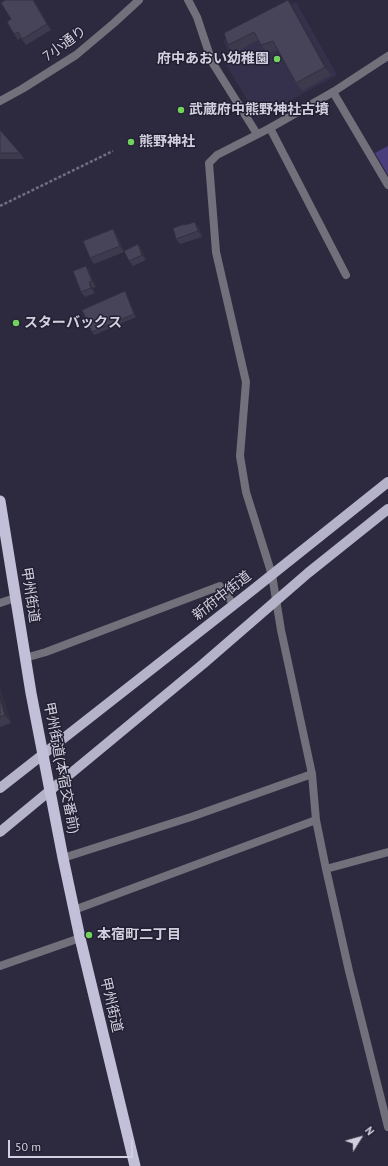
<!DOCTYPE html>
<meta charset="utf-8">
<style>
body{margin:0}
#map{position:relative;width:388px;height:1166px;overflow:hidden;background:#2d2a3f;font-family:"PT Sans",sans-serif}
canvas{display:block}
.north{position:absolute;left:340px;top:1118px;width:40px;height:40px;-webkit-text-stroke:3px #232034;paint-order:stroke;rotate:53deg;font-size:11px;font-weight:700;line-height:16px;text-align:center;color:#d2d0de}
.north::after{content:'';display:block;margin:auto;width:14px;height:18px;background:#d2d0de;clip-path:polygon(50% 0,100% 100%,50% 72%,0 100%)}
.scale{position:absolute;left:8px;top:1140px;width:125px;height:18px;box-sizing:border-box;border:2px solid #d2d0de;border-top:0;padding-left:5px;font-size:12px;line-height:14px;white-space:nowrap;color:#d2d0de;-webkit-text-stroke:3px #232034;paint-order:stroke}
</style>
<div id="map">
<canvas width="388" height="1166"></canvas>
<div class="north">N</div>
<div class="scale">50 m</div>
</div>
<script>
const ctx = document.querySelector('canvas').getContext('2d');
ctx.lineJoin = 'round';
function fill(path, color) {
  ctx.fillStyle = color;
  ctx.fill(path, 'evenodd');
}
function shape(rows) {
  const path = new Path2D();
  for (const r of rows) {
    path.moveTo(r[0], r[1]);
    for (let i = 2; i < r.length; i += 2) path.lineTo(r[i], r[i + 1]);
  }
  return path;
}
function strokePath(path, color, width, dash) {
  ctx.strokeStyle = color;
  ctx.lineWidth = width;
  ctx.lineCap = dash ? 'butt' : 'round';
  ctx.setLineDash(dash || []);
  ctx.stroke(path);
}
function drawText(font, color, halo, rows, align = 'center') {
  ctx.font = font + ' "PT Sans","Noto Sans JP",sans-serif';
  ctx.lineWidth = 3;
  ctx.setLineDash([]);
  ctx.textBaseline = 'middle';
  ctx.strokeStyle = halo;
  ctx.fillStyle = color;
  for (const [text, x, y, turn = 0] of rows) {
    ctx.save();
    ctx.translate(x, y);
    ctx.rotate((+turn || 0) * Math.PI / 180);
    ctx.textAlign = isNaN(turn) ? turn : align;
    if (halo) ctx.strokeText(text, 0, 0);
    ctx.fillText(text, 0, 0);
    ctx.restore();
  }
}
fill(shape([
 [296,2,337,75,258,118,225,63,229,54,223,40]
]), '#35314c');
fill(shape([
 [388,146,388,175,375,153]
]), '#4b3e7d');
strokePath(shape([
 [0,206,113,151]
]), '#716e80', 2.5, [3, 2]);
strokePath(shape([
 [333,92,388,185],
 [270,128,346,275],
 [25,658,46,652,220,586,234,605],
 [63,858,191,817,312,774],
 [0,966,80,938]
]), '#71707b', 8);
strokePath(shape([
 [188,0,197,17,212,62,257,134],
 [388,56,333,92,270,128,217,155,209,163,216,252,246,382,240,456,246,492,272,575,281,630,312,774,316,820,326,869,349,971,388,1127],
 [0,603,15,598],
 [326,869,388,852],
 [74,910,316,820]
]), '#71707b', 8);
strokePath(shape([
 [0,101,22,89,76,55,114,23,139,0]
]), '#71707b', 8);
strokePath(shape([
 [0,788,254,589,388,482],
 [0,832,203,664,308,573,388,509]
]), '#b5b3c9', 10);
strokePath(shape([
 [0,501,31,693,63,858,80,938,135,1166]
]), '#c2c0d8', 11);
fill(shape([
 [5,0,34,0,51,30,26,45,21,38,18,40,14,34,11,19],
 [288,0,294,8,331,75,302,91,296,83,278,50,267,53,258,40,233,54,228,45],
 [0,130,20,153,24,159,0,159],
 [195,222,199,228,202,237,180,244,176,239,185,224,186,225],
 [113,229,117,235,124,252,94,264,90,258],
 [138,244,142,250,146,260,133,266,129,261],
 [86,266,90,272,96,287,93,288,95,293,85,297,81,292],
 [125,291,127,294,136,317,94,335,92,332],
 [0,688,11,723,0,727]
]), '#3d3a4d');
fill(shape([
 [33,0,34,0,51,30,47,24],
 [288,0,294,8,331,75,325,67],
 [195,222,199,228,202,237,198,231],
 [113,229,117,235,124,252,120,246],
 [138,244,142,250,146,260,142,255],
 [86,266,90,272,96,287,92,281],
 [89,282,93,288,95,293,91,288],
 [125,291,127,294,136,317,134,314],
 [0,688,11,723,5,715,0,698]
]), '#32303f');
const building = shape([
 [5,0,33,0,47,24,22,39,18,32,14,34,7,22,11,19,1,3,5,0],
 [288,0,325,67,296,83,273,41,261,45,254,32,228,45,224,33,288,0],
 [0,130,20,153,0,153,0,130],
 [195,222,198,231,176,239,173,228,185,224,185,225,195,222],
 [113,229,120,246,90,258,83,241,113,229],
 [138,244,142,255,129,261,124,251,138,244],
 [86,266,92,281,89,282,91,288,81,292,73,271,86,266],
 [125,291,134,314,92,332,82,310,125,291],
 [0,698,5,715,0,717,0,698]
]);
fill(building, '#47445a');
strokePath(building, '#32303f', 1);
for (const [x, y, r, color] of [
 [277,59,4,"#71d35e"],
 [181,110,4,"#71d35e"],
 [131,142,4,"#71d35e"],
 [16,323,4,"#71d35e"],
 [89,935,4,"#71d35e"]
]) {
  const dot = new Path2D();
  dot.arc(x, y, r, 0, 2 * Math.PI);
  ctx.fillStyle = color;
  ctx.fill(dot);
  strokePath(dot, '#232034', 1.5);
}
drawText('14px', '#d2d0de', '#232034', [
 ["7小通り",65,44,-36],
 ["甲州街道",30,595,81],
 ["新府中街道",222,596,-38],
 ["甲州街道(本宿交番前)",61,768,79],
 ["甲州街道",111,1005,77]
]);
drawText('bold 14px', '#d2d0de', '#232034', [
 ["府中あおい幼稚園",269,59,"right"],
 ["武蔵府中熊野神社古墳",189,110],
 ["熊野神社",139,142],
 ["スターバックス",24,323],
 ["本宿町二丁目",97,935]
], 'left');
</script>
